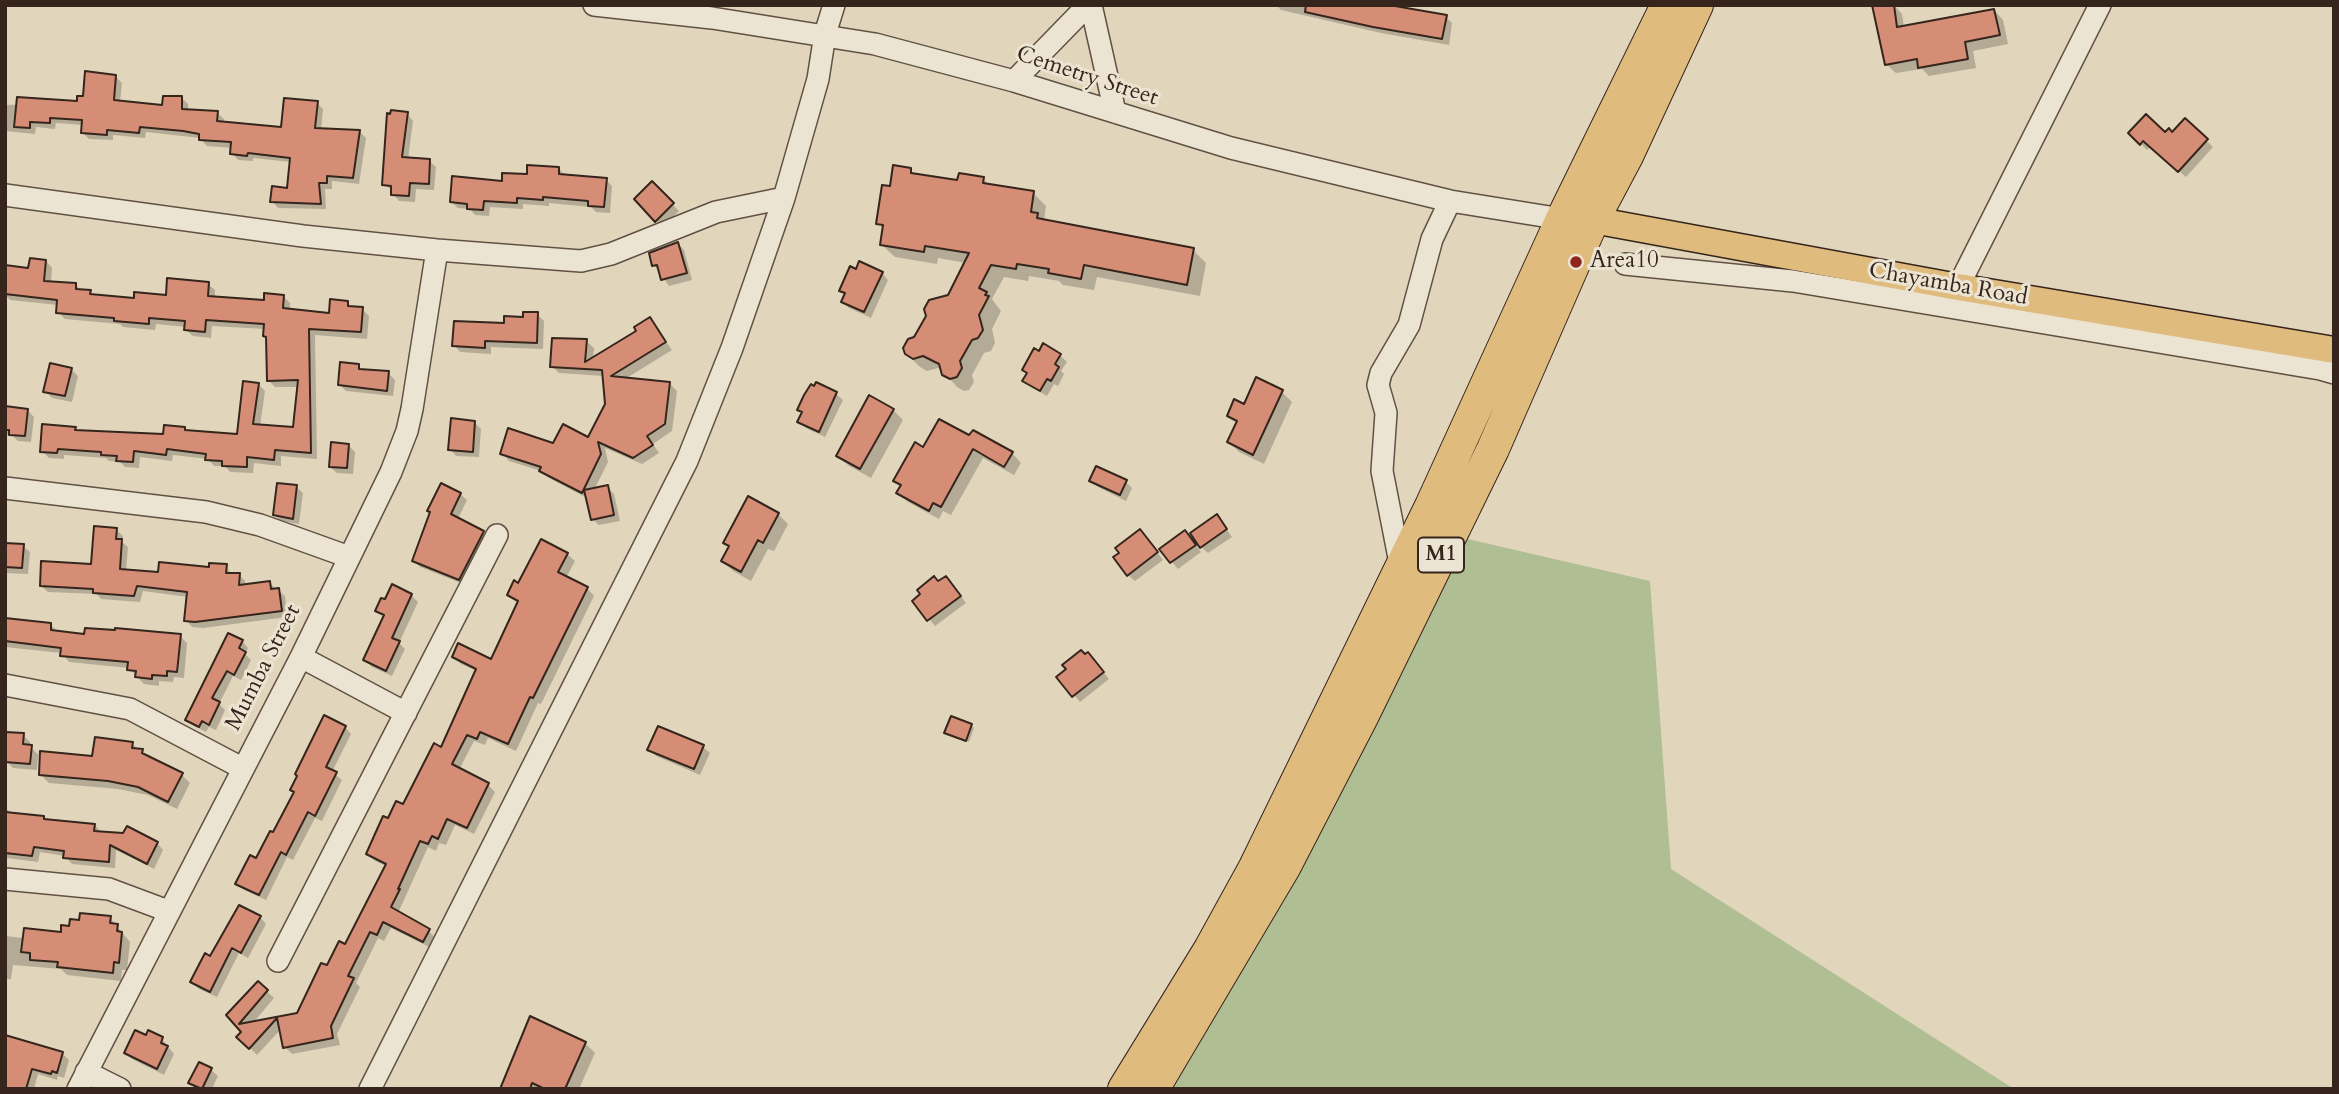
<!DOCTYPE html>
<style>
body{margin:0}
#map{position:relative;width:2339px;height:1094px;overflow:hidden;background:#e1d6bc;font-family:Cardo,serif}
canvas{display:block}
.frame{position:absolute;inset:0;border:7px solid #35251c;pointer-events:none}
</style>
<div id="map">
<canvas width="2339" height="1094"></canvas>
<div class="frame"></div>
</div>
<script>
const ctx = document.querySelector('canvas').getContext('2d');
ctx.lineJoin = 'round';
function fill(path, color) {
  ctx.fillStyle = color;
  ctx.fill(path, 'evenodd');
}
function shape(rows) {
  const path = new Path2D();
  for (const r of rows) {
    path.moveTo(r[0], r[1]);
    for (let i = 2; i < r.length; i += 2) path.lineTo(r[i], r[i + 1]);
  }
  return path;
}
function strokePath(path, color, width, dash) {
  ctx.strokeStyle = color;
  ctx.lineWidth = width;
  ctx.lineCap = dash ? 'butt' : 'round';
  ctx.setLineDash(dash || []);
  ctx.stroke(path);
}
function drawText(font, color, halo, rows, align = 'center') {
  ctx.font = font + ' Cardo,serif';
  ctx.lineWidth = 6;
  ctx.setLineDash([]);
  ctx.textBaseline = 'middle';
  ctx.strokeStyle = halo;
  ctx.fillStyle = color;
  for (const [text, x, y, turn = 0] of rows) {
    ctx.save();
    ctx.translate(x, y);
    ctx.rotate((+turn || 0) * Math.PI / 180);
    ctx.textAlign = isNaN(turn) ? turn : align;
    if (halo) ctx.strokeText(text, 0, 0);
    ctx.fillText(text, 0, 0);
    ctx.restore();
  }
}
fill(shape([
 [1463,538,1650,581,1671,869,2014,1089,1161,1089]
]), '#b0be93');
fill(shape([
 [1276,5,1389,5,1446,17,1452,23,1449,45,1381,33,1281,10],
 [1894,5,1902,14,1904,27,1994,10,2003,20,2008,44,1973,51,1976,68,1929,76,1922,69,1896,73,1886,64],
 [115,76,122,83,120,102,164,107,182,98,188,104,188,111,217,113,224,119,223,124,283,129,317,103,323,109,321,130,360,132,366,138,359,184,332,181,332,189,325,189,326,209,278,208,272,201,289,190,291,162,253,158,253,161,238,160,232,153,233,148,207,146,200,138,146,132,145,138,113,135,113,140,89,139,82,132,83,125,56,123,55,129,36,127,35,134,5,131,5,105,79,103],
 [407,114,413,121,408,159,429,161,436,167,434,190,416,189,415,202,399,201,393,194,393,191,384,184],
 [2185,121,2213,147,2186,177,2151,147,2147,150,2130,133,2172,134],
 [559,169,565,175,606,180,612,186,610,213,596,212,591,207,549,203,549,206,523,204,523,209,490,207,489,216,475,215,470,209,458,208,451,202,503,183],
 [910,170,916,175,959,182,983,179,990,185,1033,193,1046,206,1044,221,1193,250,1206,263,1200,296,1097,277,1094,290,1063,285,1059,281,1029,276,1028,281,1004,277,992,299,1001,311,992,329,995,343,991,351,984,353,972,375,974,382,969,390,964,391,957,387,942,370,938,368,927,371,920,367,906,353,949,296,966,263,938,258,937,264,895,257,882,245,884,229,878,223,891,188],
 [652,184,679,211,663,227,636,200],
 [678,244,684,250,692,280,669,286,654,265],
 [46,261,52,268,51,283,76,285,82,291,90,292,94,296,135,300,167,297,208,284,215,290,215,298,265,301,283,296,290,303,290,311,331,315,347,302,353,308,362,309,369,316,367,339,315,335,317,459,281,456,281,466,254,463,253,473,230,472,225,466,214,466,208,459,173,455,172,461,140,457,139,468,125,467,120,462,109,461,106,458,64,455,64,459,49,458,42,451,75,429,78,432,164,436,184,429,188,432,239,436,258,384,265,391,260,426,294,429,299,387,275,387,269,381,268,339,264,336,265,329,212,326,211,338,193,336,186,330,186,327,156,324,155,330,123,327,120,324,65,319,58,312,58,305,10,300,5,295,5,278,30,270],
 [882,273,888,280,871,318,849,308,843,301,846,295,841,290],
 [537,314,544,321,543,349,491,347,491,354,460,352,454,345],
 [650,319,672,350,625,379,669,383,677,391,672,431,653,444,659,453,642,464,605,448,608,462,594,490,607,487,614,494,620,521,599,525,592,519,587,498,549,478,541,471,509,461,502,453,589,439,607,404,604,376,559,373,552,366,586,341,594,348,593,360,639,331],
 [1060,355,1067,362,1061,371,1064,374,1058,386,1054,384,1047,396,1031,387,1024,380,1028,373],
 [358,366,364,371,388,373,395,380,393,396,346,391,340,385],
 [71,369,78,376,72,402,52,398,45,391],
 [817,384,836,394,843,400,825,437,806,428,799,421,803,413,799,410],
 [1282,392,1292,402,1264,464,1239,452,1229,442,1237,424,1229,416,1245,406],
 [5,408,27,410,34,417,31,442,18,441,13,436,5,435],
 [893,410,903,420,871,478,849,466,838,456],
 [474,422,481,429,479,457,456,456,450,449],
 [970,438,1012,453,1021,463,1014,475,983,458,951,515,943,511,939,519,908,502,898,493,902,487,896,480,924,449],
 [348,445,355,452,353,474,337,473,330,467],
 [1091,481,1126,482,1132,488,1126,501,1098,487],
 [296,487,303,493,299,524,281,521,274,515],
 [460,494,467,500,458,519,483,532,490,538,466,585,420,567,414,561],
 [778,514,788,524,774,551,768,549,751,581,733,571,723,561,730,547,725,542],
 [1217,516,1232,537,1208,553,1201,547],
 [116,530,123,536,122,542,128,547,126,571,160,574,211,569,226,566,232,575,239,575,245,581,245,586,269,583,278,590,285,596,287,617,203,628,192,627,186,620,188,597,143,591,140,602,101,599,97,594,48,592,41,586,92,566],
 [1147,538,1163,560,1135,581,1128,575],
 [1191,539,1201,552,1178,569,1162,550],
 [5,545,23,546,30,552,28,574,5,573],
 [567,554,575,561,566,578,587,588,594,596,541,704,538,703,516,751,488,738,485,745,474,741,459,770,488,785,495,792,474,834,455,825,446,845,439,843,436,851,428,847,398,913,428,931,436,938,431,948,391,928,384,941,378,938,356,983,360,987,337,1034,340,1045,292,1054,285,1047,281,1029,257,1055,239,1037,244,1032,228,1015,258,983,274,998,253,1023,298,1014,328,967,346,946,386,866,375,861,368,854,389,820,404,807,441,749,477,671,461,664,454,657,491,661,518,603,509,595,519,585],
 [939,583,952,584,966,603,935,626,914,601],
 [393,587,411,595,418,602,399,643,405,649,392,676,372,667,365,660,385,617,377,610,386,601],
 [5,619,51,625,59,633,86,636,180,636,187,643,184,678,174,677,173,682,159,681,159,686,144,684,129,668,69,662,62,653,5,647],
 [242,641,248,648,245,654,251,660,241,680,233,676,219,704,225,710,216,730,209,727,206,732,194,726,187,720],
 [1094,661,1109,679,1080,702,1059,677],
 [971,725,974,728,969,742,946,732],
 [345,727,351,734,332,772,342,780,322,821,315,818,293,860,287,857,266,900,244,890,237,883,257,860,273,835,295,793,299,776],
 [23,735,30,742,30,747,38,754,37,770,13,768,7,762],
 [132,744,150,758,182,775,190,783,177,809,148,795,118,789,49,783,40,774],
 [703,747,710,753,700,775,656,756,650,749],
 [5,808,13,814,43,818,46,821,95,825,101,832,157,843,163,850,154,869,116,850,115,868,72,864,65,856,40,852,38,862,7,858,5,865],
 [260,917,266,924,248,958,239,953,217,997,199,989,192,982,211,958],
 [110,918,130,942,127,970,122,970,121,981,67,975,61,969,13,965,11,979,5,979,5,936,24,938,62,934,71,928],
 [7,1037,63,1054,69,1060,64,1078,58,1076,57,1080,38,1074,34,1089,5,1089],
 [162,1039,174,1054,164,1075,132,1059,126,1053],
 [585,1043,595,1053,579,1089,502,1089],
 [200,1064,211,1070,218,1076,212,1089,196,1089,191,1083]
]), '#0003');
const building = shape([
 [1306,5,1389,5,1447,15,1442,39,1373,27,1305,12,1306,5],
 [1872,5,1894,5,1897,27,1994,9,2000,35,1965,42,1968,59,1918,68,1917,59,1885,65,1872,5],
 [85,71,116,75,114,100,162,105,163,96,182,96,182,109,218,111,217,121,281,127,284,98,318,101,315,128,360,130,353,178,327,176,327,183,319,183,321,204,270,202,272,186,287,188,290,158,248,153,247,156,230,154,231,142,199,140,199,134,183,131,140,127,139,133,107,130,107,135,81,133,82,120,50,118,50,123,30,122,30,128,14,127,17,97,77,101,77,96,83,96,85,71],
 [391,110,408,112,402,157,430,159,429,184,410,183,409,196,391,195,391,186,382,185,387,113,390,114,391,110],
 [2146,114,2165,132,2169,128,2172,132,2185,118,2208,139,2178,172,2143,141,2140,145,2128,133,2146,114],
 [527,165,559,167,559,174,607,178,604,207,588,206,588,201,543,197,543,200,517,198,517,203,484,201,483,210,467,209,467,204,450,202,452,176,502,181,502,173,527,174,527,165],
 [893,165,911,168,911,173,957,180,959,173,984,177,983,183,1034,191,1031,212,1038,213,1037,218,1194,248,1187,285,1084,265,1081,279,1048,273,1049,269,1017,264,1016,269,991,265,979,288,987,292,985,295,989,296,979,315,983,330,978,338,972,340,960,361,962,368,957,377,950,379,942,375,939,364,923,356,913,359,905,354,903,348,908,339,914,337,926,316,924,309,929,300,948,295,969,253,925,246,924,252,880,245,883,225,876,224,882,185,890,186,893,165],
 [652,181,674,203,655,222,634,199,652,181],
 [678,242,687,273,661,280,657,265,652,266,649,253,678,242],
 [30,258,46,260,44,281,76,283,76,289,91,290,90,294,134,298,134,292,166,295,167,278,209,282,208,296,264,300,264,293,284,295,283,308,329,313,330,299,348,301,348,306,363,307,361,332,309,329,311,453,275,450,274,460,247,457,247,467,222,466,222,461,205,460,206,454,167,449,166,455,134,451,133,462,116,461,117,456,101,455,101,452,58,449,57,453,40,452,42,424,76,427,75,430,163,434,164,425,185,427,185,430,237,434,243,381,259,383,253,424,293,427,298,380,267,381,266,337,263,336,264,324,206,320,205,332,184,330,185,321,149,318,149,324,114,321,114,318,56,313,57,300,5,294,5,265,28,268,30,258],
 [859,261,883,272,864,312,841,302,845,293,839,291,850,266,856,269,859,261],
 [523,312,538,312,537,343,485,341,485,348,452,346,454,321,504,323,504,316,523,317,523,312],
 [650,317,666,342,611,376,670,382,665,424,647,436,653,445,633,458,598,442,601,454,582,493,539,471,541,467,500,454,508,428,553,443,563,424,588,437,605,404,602,370,550,367,552,338,587,339,585,362,636,331,634,327,650,317],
 [1043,343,1061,354,1055,364,1059,367,1051,381,1047,379,1040,391,1022,381,1027,373,1022,370,1034,348,1039,351,1043,343],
 [340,362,359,364,359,369,389,371,387,391,338,385,340,362],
 [50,363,72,368,65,396,43,392,50,363],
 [1256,377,1283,390,1253,455,1227,442,1237,421,1227,416,1234,399,1244,404,1256,377],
 [816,382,837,392,819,432,797,422,802,412,797,410,804,395,811,384,814,386,816,382],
 [869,395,894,409,860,469,836,456,869,395],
 [5,406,28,409,25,436,9,435,9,430,5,430,5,406],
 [451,418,475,421,473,452,448,450,451,418],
 [939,419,969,435,973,430,1013,452,1004,467,973,449,941,507,933,503,929,511,896,493,901,485,893,481,915,442,923,447,939,419],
 [331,442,349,444,347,468,329,467,331,442],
 [1096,466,1127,480,1120,495,1089,481,1096,466],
 [277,483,297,485,293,519,273,515,277,483],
 [441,483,461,493,451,514,484,531,459,580,412,561,430,512,427,511,441,483],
 [608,485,614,515,591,520,584,490,608,485],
 [748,496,779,513,763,543,758,540,741,572,721,561,729,546,723,543,748,496],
 [1217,514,1227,529,1200,548,1190,533,1217,514],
 [94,526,117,528,116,539,122,539,120,569,158,572,159,562,209,567,209,563,227,564,226,573,240,573,239,585,270,581,271,589,279,588,282,611,195,622,184,621,187,592,137,586,134,596,93,593,93,589,40,586,41,561,91,564,94,526],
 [1140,529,1158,552,1127,576,1113,557,1119,553,1115,548,1140,529],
 [1185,530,1196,545,1170,563,1159,549,1185,530],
 [541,539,568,553,558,572,588,587,533,698,530,697,508,744,480,732,477,739,467,735,452,764,489,783,467,828,447,819,438,839,432,836,428,844,420,841,398,889,400,889,391,907,430,929,423,942,383,922,377,935,370,932,348,976,354,978,331,1026,333,1038,283,1048,277,1018,249,1049,236,1037,241,1032,226,1015,258,981,268,990,239,1024,297,1013,321,963,327,965,339,941,345,944,386,864,366,854,383,816,388,818,396,801,403,804,434,743,441,747,476,669,452,657,458,643,491,659,518,601,507,595,514,580,518,583,541,539],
 [5,543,24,544,22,568,5,567,5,543],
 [934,576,938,581,946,576,961,596,927,621,912,601,920,594,917,590,934,576],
 [392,584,412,594,392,638,400,641,386,671,363,660,384,615,375,611,381,598,385,599,392,584],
 [5,618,51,623,51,630,84,634,85,628,115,630,115,628,181,634,177,672,167,671,167,676,152,675,152,679,135,677,136,671,127,670,128,662,60,656,61,648,5,641,5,618],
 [228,633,243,640,239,648,246,652,234,675,227,671,212,698,220,702,209,725,202,721,199,727,185,720,228,633],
 [1081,650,1085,654,1088,652,1104,672,1072,697,1056,677,1066,669,1062,665,1081,650],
 [324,715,346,726,326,767,337,772,315,816,308,812,286,855,281,852,259,895,235,884,250,855,256,858,270,831,273,832,294,792,290,790,297,776,295,774,324,715],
 [951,716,972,724,966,741,944,733,951,716],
 [658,726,704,745,694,769,647,750,658,726],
 [5,732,24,733,23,744,32,745,30,764,5,762,5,732],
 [95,737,133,742,132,748,143,749,142,753,183,773,168,802,138,787,108,781,39,775,40,751,92,756,95,737],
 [5,812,44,816,44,819,95,824,94,831,123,833,127,826,158,842,147,864,110,845,109,862,63,858,64,851,34,847,32,856,5,853,5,812],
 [239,905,261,916,241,953,232,948,210,992,190,982,205,953,210,956,239,905],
 [80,913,111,916,110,923,118,924,117,931,122,932,119,963,114,962,113,973,57,967,58,962,30,960,30,953,21,952,24,928,61,932,61,925,69,926,70,919,79,920,80,913],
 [530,1016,586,1042,565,1089,545,1089,532,1083,530,1089,500,1089,530,1016],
 [135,1030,146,1035,148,1030,163,1037,161,1043,168,1046,157,1069,124,1053,135,1030],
 [5,1035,63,1052,57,1073,52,1071,51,1074,32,1069,26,1089,5,1089,5,1035],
 [199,1062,212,1068,202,1089,188,1083,199,1062]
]);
fill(building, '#d68d76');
strokePath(building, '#35251c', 2);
const minor = shape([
 [594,5,712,18,875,44,1014,81,1231,148,1450,201,1562,219],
 [1091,5,1115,112],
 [1014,81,1088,5],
 [5,195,303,236,437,250,581,261,611,254,716,212,784,198],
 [1625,264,1793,281,2320,369,2334,373],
 [1958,287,2100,5],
 [5,488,206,512,260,525,349,557],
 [1401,568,1382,471,1386,413,1378,385,1381,373,1409,325,1432,239,1450,201],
 [301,657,406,713],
 [5,685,130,709,242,768],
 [5,879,109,889,168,911],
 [278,961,497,535],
 [86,1072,120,1089],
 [78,1089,301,657,391,472,407,431,412,409,437,250],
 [370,1089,687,461,732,348,784,198,818,79,825,34,834,5]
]);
const major = shape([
 [1573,219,1593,220,1958,287,2334,350]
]);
const highway = shape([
 [1124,1089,1210,949,1254,869,1431,506,1562,219,1667,5],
 [1153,1089,1285,866,1362,717,1493,449,1593,220,1627,156,1697,5]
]);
strokePath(minor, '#605144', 24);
strokePath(major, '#35251c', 29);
strokePath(highway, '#35251c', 34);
strokePath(minor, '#ece4d3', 21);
strokePath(major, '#e0bb7e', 26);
strokePath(highway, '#e0bb7e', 32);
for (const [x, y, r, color] of [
 [1576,262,7,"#8f2418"]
]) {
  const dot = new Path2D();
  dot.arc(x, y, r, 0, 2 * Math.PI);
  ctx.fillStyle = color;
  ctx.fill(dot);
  strokePath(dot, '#ece4d3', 2.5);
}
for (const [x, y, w] of [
 [1441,555,46]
]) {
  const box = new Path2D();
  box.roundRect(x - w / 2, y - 17.5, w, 35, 5);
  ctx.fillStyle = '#ece4d3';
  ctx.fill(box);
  strokePath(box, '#35251c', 2);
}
drawText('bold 21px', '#35251c', null, [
 ["M1",1441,555]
]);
drawText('23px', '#35251c', '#ece4d3', [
 ["Cemetry Street",1087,77,18],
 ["Chayamba Road",1948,285,10],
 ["Mumba Street",264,668,-63]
]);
drawText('23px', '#35251c', '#ece4d3', [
 ["Area10",1590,262]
], 'left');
</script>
